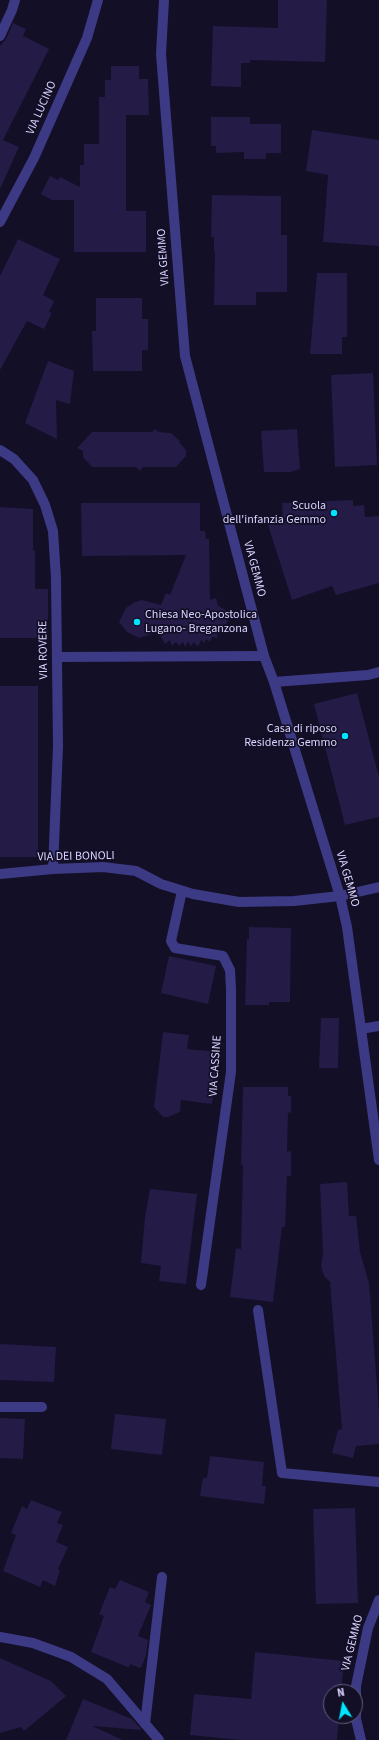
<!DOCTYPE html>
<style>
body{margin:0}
#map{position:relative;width:379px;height:1740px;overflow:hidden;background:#130f26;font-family:"Source Sans 3",sans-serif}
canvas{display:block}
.north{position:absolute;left:323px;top:1684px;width:40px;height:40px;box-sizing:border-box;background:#130f26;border:1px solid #625e7d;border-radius:50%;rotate:350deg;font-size:11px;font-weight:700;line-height:16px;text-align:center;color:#d9d4ff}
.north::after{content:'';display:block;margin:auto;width:14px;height:18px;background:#00e5ff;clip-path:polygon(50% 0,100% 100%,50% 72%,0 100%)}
</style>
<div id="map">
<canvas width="379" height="1740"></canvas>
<div class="north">N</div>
</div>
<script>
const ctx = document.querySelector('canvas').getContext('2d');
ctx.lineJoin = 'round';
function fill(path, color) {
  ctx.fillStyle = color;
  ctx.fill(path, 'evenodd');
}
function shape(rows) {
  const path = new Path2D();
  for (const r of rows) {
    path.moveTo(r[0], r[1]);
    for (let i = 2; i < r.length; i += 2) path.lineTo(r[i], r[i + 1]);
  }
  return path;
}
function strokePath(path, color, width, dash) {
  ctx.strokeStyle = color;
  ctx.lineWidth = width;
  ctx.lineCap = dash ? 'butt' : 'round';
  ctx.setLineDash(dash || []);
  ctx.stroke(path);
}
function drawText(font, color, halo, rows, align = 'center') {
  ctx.font = font + ' "Source Sans 3",sans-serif';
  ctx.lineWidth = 3.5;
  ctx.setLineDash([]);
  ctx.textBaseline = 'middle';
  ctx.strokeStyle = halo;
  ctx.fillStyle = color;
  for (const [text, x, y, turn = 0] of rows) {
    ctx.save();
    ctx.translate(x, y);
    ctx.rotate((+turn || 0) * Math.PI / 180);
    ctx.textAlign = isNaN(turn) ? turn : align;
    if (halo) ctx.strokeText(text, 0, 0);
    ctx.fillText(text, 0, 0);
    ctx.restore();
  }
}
fill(shape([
 [278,0,327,0,325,62,250,60,250,63,241,63,241,87,211,86,213,26,278,28],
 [13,23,26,29,23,36,49,49,3,140,19,147,0,189,0,46,6,39],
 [111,66,139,66,139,79,148,79,149,115,126,115,126,211,146,211,146,252,74,252,74,200,52,200,41,194,50,176,58,180,60,177,80,187,80,165,84,165,84,144,99,144,99,97,105,97,105,80,111,80],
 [211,117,250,117,250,124,281,124,281,153,266,153,266,159,244,159,244,152,216,153,216,146,211,146],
 [312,130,379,140,379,246,323,242,328,175,306,171],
 [212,195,281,196,281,235,287,235,287,292,256,292,256,305,214,305,215,252,214,252,214,237,211,237],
 [18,239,60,259,43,295,54,301,49,312,52,313,44,329,27,321,0,370,0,276],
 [317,273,347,273,347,337,342,337,342,354,310,354],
 [96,298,142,298,142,319,148,319,148,350,142,350,142,371,93,371,92,331,96,331],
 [48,361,74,371,70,404,56,400,57,439,25,423],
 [373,373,377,465,335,467,331,375],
 [155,429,159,432,171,433,180,441,179,442,186,450,186,456,176,467,143,467,140,471,136,467,92,467,83,457,83,451,77,448,92,432,152,432],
 [297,429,300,469,291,472,264,472,261,431],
 [353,500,353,506,364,505,365,517,379,516,379,583,336,595,332,586,292,600,268,525,283,524,282,503],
 [81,503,200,503,200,531,205,531,206,539,209,539,210,600,216,598,218,606,226,610,229,618,225,626,218,628,217,638,212,637,210,642,206,639,204,643,201,640,198,647,194,642,191,646,188,642,185,647,183,642,179,646,176,642,172,646,170,640,165,644,158,632,139,638,127,632,119,622,126,608,135,602,142,600,161,605,166,593,170,595,186,555,82,556],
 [0,507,33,509,33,550,35,551,35,589,48,589,48,638,0,638],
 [0,686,38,686,38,857,0,857],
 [357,693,379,777,379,817,345,825,314,704],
 [249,927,291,928,290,1002,269,1002,269,1005,245,1005,247,939,249,939],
 [169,956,216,966,208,1004,161,993],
 [321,1018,339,1018,338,1068,319,1068],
 [163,1032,189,1035,187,1049,218,1052,212,1104,181,1100,180,1112,168,1117,163,1117,154,1107],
 [243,1087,288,1087,288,1096,291,1096,291,1113,288,1112,287,1152,291,1151,291,1176,287,1176,285,1227,282,1227,273,1302,230,1297,236,1248,241,1249,243,1165,241,1165],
 [347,1182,349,1216,356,1216,360,1252,369,1283,379,1411,379,1444,356,1446,353,1458,332,1453,338,1430,342,1429,330,1282,324,1276,321,1266,323,1253,320,1184],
 [150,1189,197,1194,186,1284,159,1281,161,1266,141,1263,145,1217],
 [0,1344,56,1347,54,1382,0,1380],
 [115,1414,166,1419,162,1455,111,1449],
 [0,1418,25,1419,23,1459,0,1458],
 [210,1456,264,1462,262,1486,266,1486,264,1504,200,1496,203,1478,207,1478],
 [31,1500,62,1512,57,1523,63,1525,56,1542,68,1547,58,1569,60,1570,55,1586,43,1580,40,1587,3,1571,16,1535,11,1533,22,1506,27,1509],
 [355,1508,358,1603,316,1604,313,1509],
 [120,1580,149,1592,145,1602,151,1605,138,1636,148,1640,146,1655,142,1666,140,1668,130,1664,129,1667,125,1666,91,1652,104,1616,99,1614,110,1587,115,1589],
 [255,1652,344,1661,341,1692,331,1692,331,1716,339,1716,337,1740,241,1740,190,1735,194,1694,251,1699],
 [0,1658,51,1681,66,1696,24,1731,21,1727,0,1733],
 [83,1699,132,1719,142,1730,92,1726,123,1740,66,1740]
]), '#241b47');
strokePath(shape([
 [0,36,12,10,15,0],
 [58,657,264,656],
 [274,682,368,675,379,672],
 [361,1029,379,1026],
 [258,1310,282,1473,379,1482],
 [145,1724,162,1577]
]), '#3d3a85', 10);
strokePath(shape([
 [164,0,161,54,185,356,264,656,274,682,340,896,347,927,379,1160],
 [0,222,34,158,87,38,98,0],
 [0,450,14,459,33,480,45,505,53,531,56,578,58,746,53,869],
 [0,874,53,869,103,867,136,871,161,884,193,894,239,902,294,901,340,896,379,887],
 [182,891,171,941,175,948,223,956,230,970,231,989,231,1072,201,1285],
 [0,1407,42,1407],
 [0,1637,33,1643,71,1657,107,1679,159,1740],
 [361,1740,356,1719,356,1686,368,1628,379,1600]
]), '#3d3a85', 10);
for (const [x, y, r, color] of [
 [334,513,4,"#00e5ff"],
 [137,622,4,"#00e5ff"],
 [345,736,4,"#00e5ff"]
]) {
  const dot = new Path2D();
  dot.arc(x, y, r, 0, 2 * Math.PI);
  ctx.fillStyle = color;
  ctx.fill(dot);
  strokePath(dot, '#130f26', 1.5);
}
drawText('12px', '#d9d4ff', '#130f26', [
 ["VIA LUCINO",42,108,-66],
 ["VIA GEMMO",164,257,-94],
 ["VIA GEMMO",254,569,75],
 ["VIA ROVERE",44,650,-91],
 ["VIA DEI BONOLI",76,857,-1],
 ["VIA GEMMO",347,879,74],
 ["VIA CASSINE",216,1066,-86],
 ["VIA GEMMO",353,1643,-76]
]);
drawText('12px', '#d9d4ff', '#130f26', [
 ["Scuola",326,506],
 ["dell'infanzia Gemmo",326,520],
 ["Chiesa Neo-Apostolica",145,615,"left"],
 ["Lugano- Breganzona",145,629,"left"],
 ["Casa di riposo",337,729],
 ["Residenza Gemmo",337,743]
], 'right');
</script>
